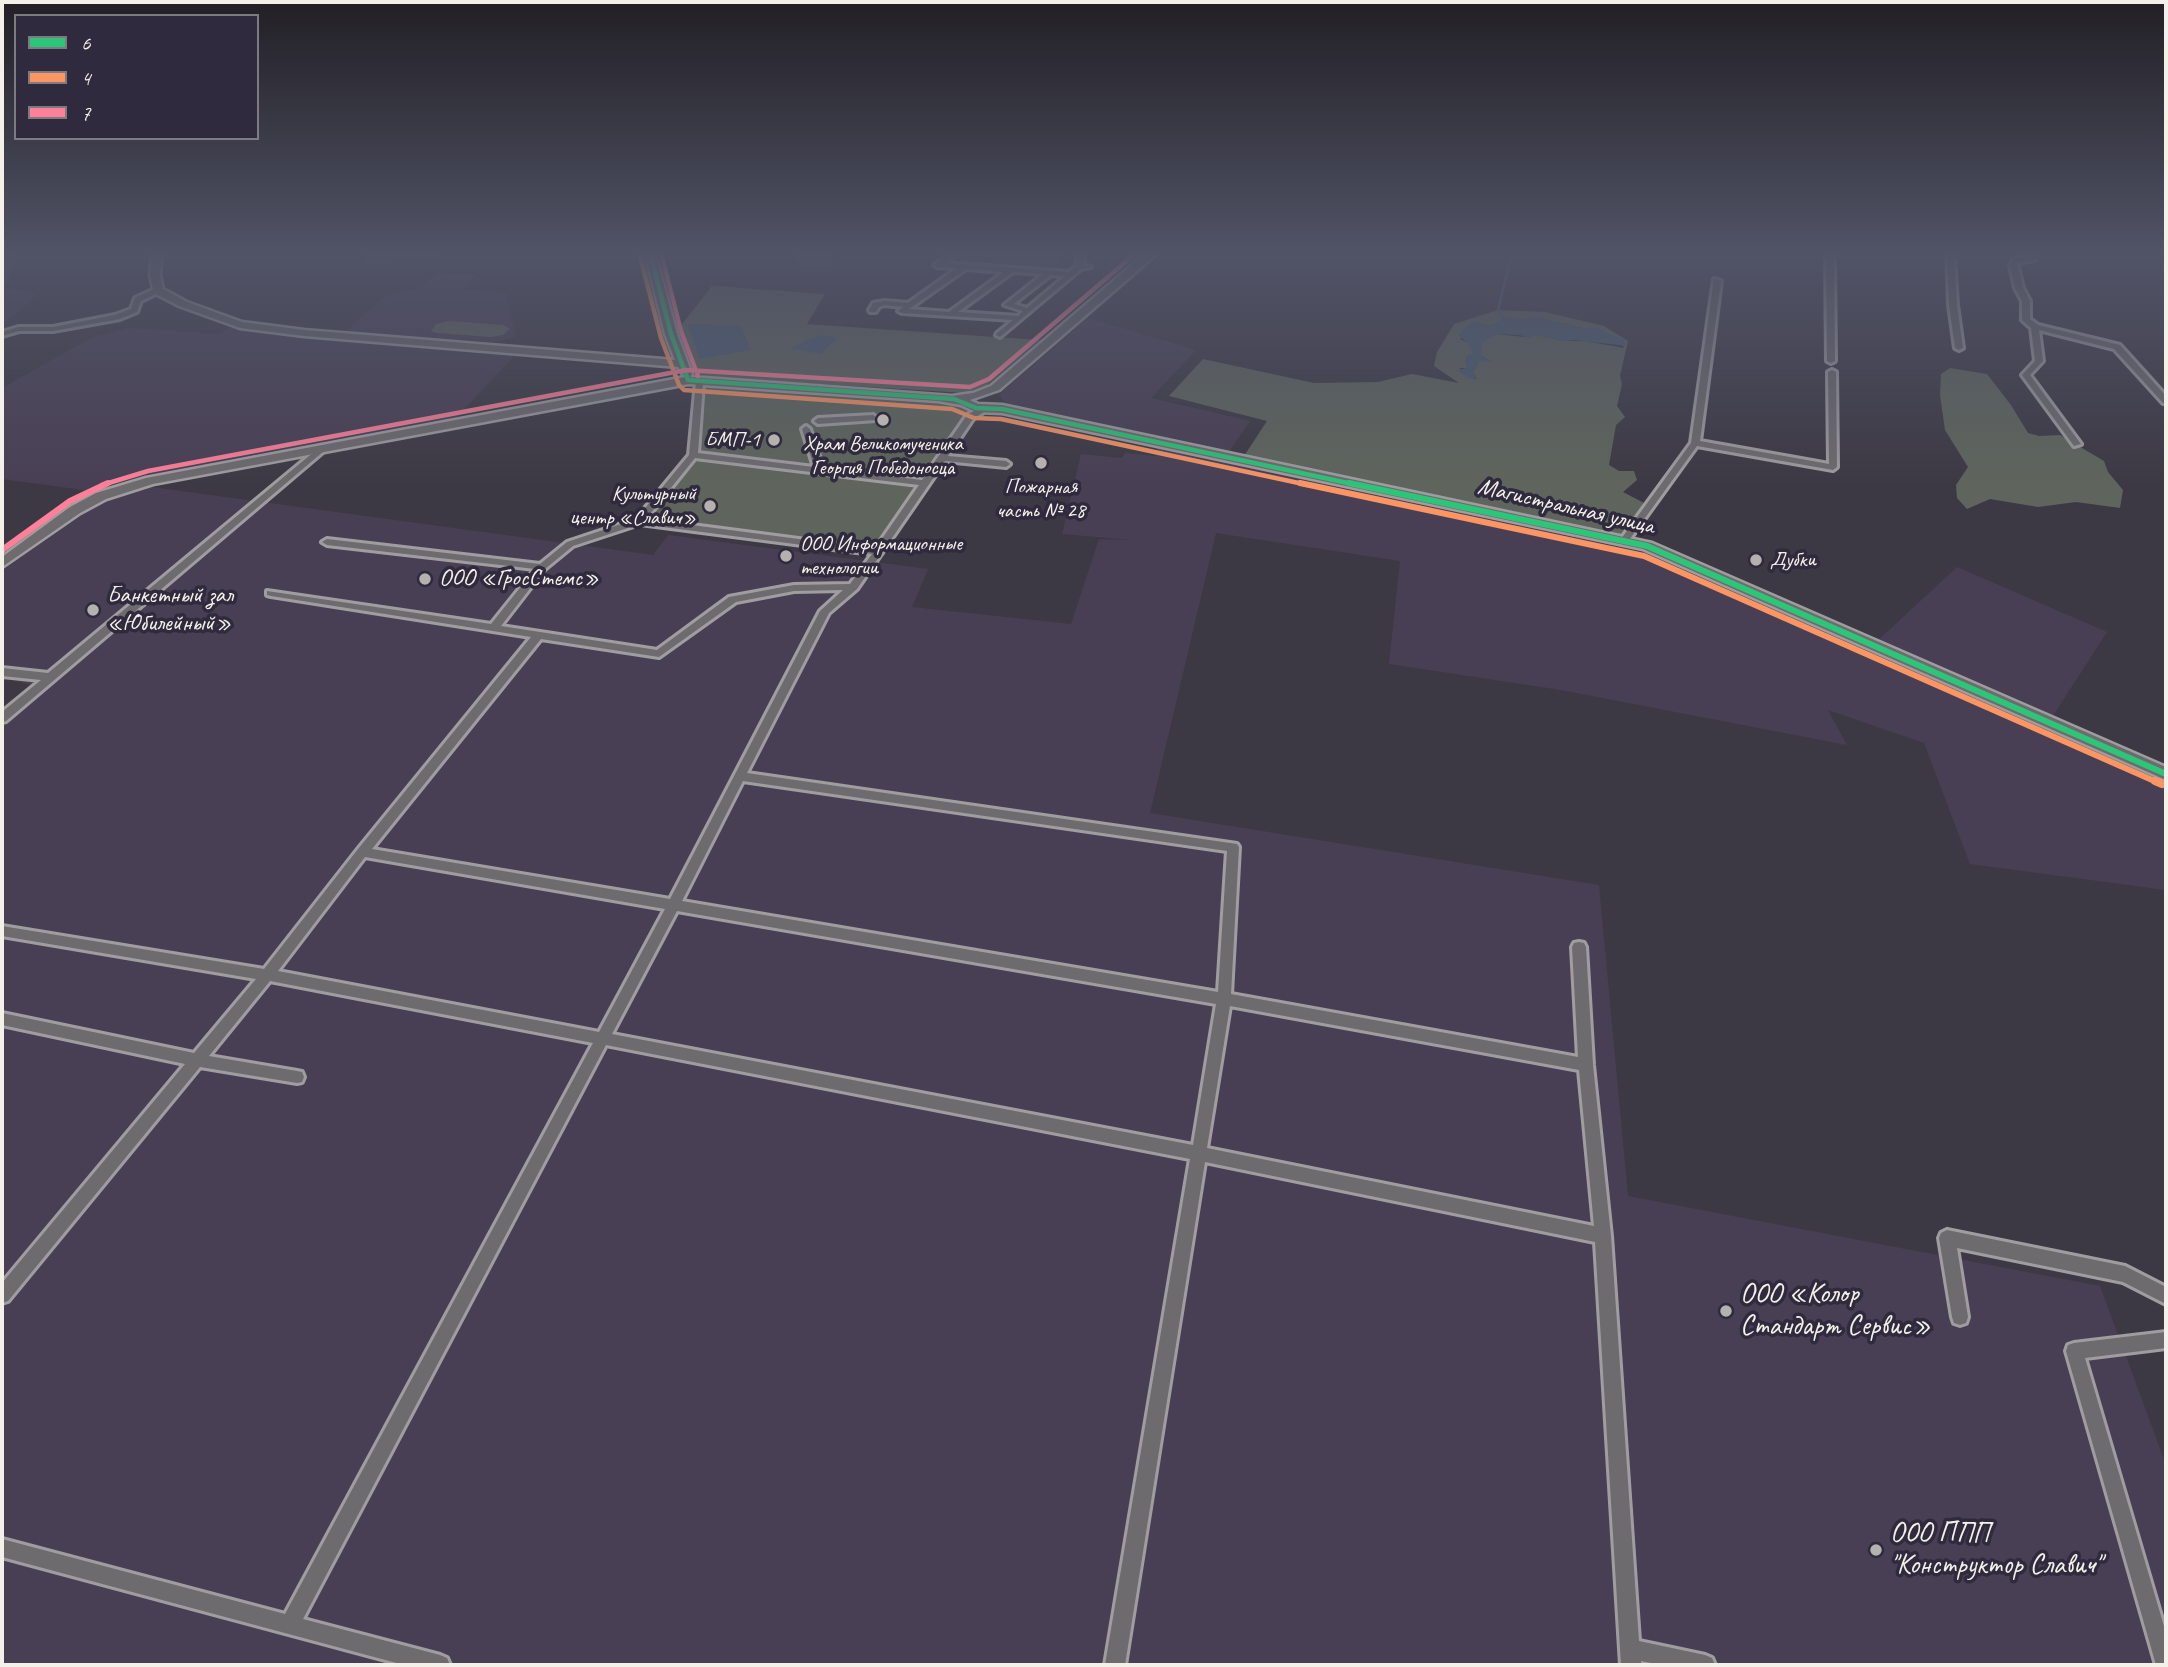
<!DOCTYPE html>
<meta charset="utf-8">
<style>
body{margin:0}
#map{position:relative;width:2168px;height:1667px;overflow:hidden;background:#3d3944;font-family:Caveat,sans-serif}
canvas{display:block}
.frame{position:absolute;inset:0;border:4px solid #f4f1e8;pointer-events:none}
.legend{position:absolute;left:14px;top:14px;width:245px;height:126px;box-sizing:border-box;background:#2f2a3d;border:2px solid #7e7a81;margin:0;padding:9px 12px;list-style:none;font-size:21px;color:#f4f1e8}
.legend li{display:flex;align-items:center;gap:14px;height:35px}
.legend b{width:35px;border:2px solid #7e7a81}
</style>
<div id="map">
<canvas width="2168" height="1667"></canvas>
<div class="frame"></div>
<ul class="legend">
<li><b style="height:9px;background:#2dc577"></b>6</li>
<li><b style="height:9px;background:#fb9564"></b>4</li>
<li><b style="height:9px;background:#ff8098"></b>7</li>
</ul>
</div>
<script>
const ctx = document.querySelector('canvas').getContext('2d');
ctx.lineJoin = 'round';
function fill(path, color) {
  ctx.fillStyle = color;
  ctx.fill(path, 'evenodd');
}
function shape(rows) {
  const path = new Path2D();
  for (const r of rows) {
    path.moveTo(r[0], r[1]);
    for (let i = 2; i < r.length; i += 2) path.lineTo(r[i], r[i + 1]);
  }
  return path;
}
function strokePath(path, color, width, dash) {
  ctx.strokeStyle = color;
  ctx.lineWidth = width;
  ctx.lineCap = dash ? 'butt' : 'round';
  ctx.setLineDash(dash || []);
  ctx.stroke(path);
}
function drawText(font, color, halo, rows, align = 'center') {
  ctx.font = font + ' Caveat,sans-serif';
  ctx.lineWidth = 7;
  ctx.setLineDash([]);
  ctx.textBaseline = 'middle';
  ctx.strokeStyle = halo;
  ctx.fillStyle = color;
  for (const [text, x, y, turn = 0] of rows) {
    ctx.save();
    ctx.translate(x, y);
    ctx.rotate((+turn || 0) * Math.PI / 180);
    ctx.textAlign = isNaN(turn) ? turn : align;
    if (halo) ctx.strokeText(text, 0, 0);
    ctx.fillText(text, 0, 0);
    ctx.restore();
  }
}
fill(shape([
 [2,253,19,253,5,288,38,294,2,326],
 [362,253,455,253,363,268],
 [795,253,832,253,839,269,798,269],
 [962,253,1064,253,1059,267,1030,271,955,259],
 [437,273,476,275,461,290,506,293,516,337,495,342,345,332,386,295,420,289],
 [1088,318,1196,350,1151,398,1250,421,1228,453,1006,404,999,395],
 [235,323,240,325,519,351,452,422,231,459,98,492,2,479,2,388,93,337,128,328,220,334],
 [1160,443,1647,546,1874,644,1957,567,2107,632,2049,722,2166,774,2166,890,1970,864,1924,743,1828,710,1847,745,1561,690,1389,664,1400,561,1216,533,1150,813,1599,885,1628,1196,2100,1286,2166,1465,2166,1665,2,1665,2,719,39,687,2,677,2,570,77,513,137,485,653,555,668,535,928,569,912,607,1071,624,1099,539,1132,540,1062,534,1081,454,1122,458,1125,453,1155,456]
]), '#493f54');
fill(shape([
 [712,286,825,294,807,324,1040,340,986,386,965,393,705,377,698,373,679,328],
 [1498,310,1545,312,1604,326,1628,341,1620,376,1622,384,1617,406,1625,417,1616,425,1609,465,1619,471,1634,471,1637,480,1623,492,1644,503,1623,540,1244,456,1267,421,1169,396,1203,359,1314,383,1378,382,1412,374,1459,383,1434,366,1437,352,1454,324],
 [1535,317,1582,328,1595,328,1620,339,1624,348,1585,341,1564,341,1538,335,1525,337,1496,334,1481,342,1480,355,1491,361,1479,361,1473,373,1477,379,1459,368,1467,368,1466,357,1474,354,1469,343,1460,339,1473,322,1490,326,1500,322,1503,318,1526,319],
 [449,321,503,325,510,329,503,335,491,337,437,333,431,331,436,324],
 [1950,368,1987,374,2011,405,2028,433,2039,436,2060,435,2104,461,2108,472,2123,490,2120,508,2076,502,2038,507,1990,499,1967,509,1957,498,1956,485,1968,467,1945,430,1940,395,1941,374],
 [699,383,950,400,969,407,970,410,969,417,878,552,640,521,693,455]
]), '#5f655c');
fill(shape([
 [1535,317,1582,328,1595,328,1624,340,1626,346,1575,340,1564,341,1538,335,1528,338,1520,335,1496,334,1482,342,1480,355,1491,361,1479,362,1473,373,1477,380,1468,378,1457,370,1467,368,1466,357,1474,354,1468,343,1458,335,1470,324,1473,322,1490,326,1499,322,1503,318,1526,319],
 [697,324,741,326,751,350,700,359,688,325],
 [821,335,837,338,821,354,790,348]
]), '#4a5c72');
strokePath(shape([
 [1503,318,1498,310,1512,253]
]), '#4a5c72', 2.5);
const street = shape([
 [950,253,958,253,945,263,1069,272,1076,266,1078,253,1085,253,1083,265,1091,267,1081,269,1000,337,996,335,997,333,1013,320,902,313,898,311,903,307,884,305,879,307,876,312,870,312,869,310,873,303,884,301,908,303,957,268,938,267,934,265,950,253],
 [966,269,1004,272,949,312,909,309,966,269],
 [1013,272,1043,274,1004,305,1023,311,1018,316,958,312,1013,272],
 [1051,275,1065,276,1027,308,1014,304,1051,275],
 [1826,253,1834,253,1835,361,1831,363,1827,361,1826,253],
 [1947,253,1954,253,1957,305,1963,348,1959,350,1955,348,1949,305,1947,253],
 [2029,253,2036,253,2035,260,2019,263,2018,266,2023,288,2030,301,2030,319,2038,325,2120,345,2166,396,2166,403,2163,403,2114,349,2039,330,2043,361,2030,375,2081,444,2074,446,2022,375,2035,361,2031,328,2022,320,2022,301,2015,288,2010,266,2013,259,2029,256,2029,253],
 [1714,279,1721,281,1700,441,1829,464,1828,372,1832,370,1836,372,1837,467,1833,470,1697,446,1627,543,1621,543,1621,539,1691,443,1714,279],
 [155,289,162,291,141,301,137,312,120,319,53,331,19,331,2,336,2,332,18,327,53,327,115,315,131,309,135,298,155,289],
 [696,381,703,383,698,453,814,467,802,429,806,426,810,429,823,468,922,480,967,415,984,405,988,408,987,410,973,419,948,456,1006,461,1010,464,1006,467,945,461,857,589,829,613,747,773,1237,844,1239,847,1231,994,1578,1057,1572,947,1574,943,1579,942,1584,943,1586,947,1593,1065,1611,1236,1639,1641,1705,1655,1712,1658,1715,1665,1661,1665,1641,1661,1641,1665,1621,1665,1595,1242,1205,1162,1125,1665,1105,1665,1190,1159,606,1045,303,1619,440,1655,447,1658,450,1665,404,1665,2,1557,2,1539,285,1614,593,1043,270,981,209,1056,297,1071,302,1072,304,1077,302,1082,297,1083,200,1067,8,1301,2,1303,2,1283,185,1064,2,1025,2,1013,194,1053,256,979,2,936,2,926,264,969,358,849,531,637,271,596,267,595,267,591,491,624,535,569,327,545,322,542,327,539,540,564,567,542,636,519,689,455,696,381],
 [695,458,919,485,875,549,646,519,695,458],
 [640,524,872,554,850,584,794,585,729,597,657,650,501,626,545,569,573,546,640,524],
 [843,590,820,611,670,899,372,849,541,639,659,657,736,602,794,591,843,590],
 [743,781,1227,851,1218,992,682,901,743,781],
 [365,857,665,909,599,1032,278,971,365,857],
 [677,911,1216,1004,1193,1145,612,1034,677,911],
 [1230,1006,1579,1070,1594,1226,1207,1148,1230,1006],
 [873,415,877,418,876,420,818,424,814,421,818,418,873,415],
 [321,446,324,447,324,451,6,721,2,722,2,712,41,680,2,676,2,668,48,673,321,446],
 [1947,1230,2125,1266,2166,1287,2166,1304,2123,1282,1957,1248,1968,1317,1966,1323,1960,1325,1954,1323,1952,1317,1939,1238,1941,1233,1947,1230],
 [2166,1332,2166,1348,2085,1358,2166,1633,2166,1665,2156,1665,2066,1351,2068,1345,2074,1343,2166,1332]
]);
const secondary = shape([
 [152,253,162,253,160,275,163,289,187,302,242,322,304,330,675,360,665,334,645,253,655,253,677,334,692,374,690,377,952,396,973,393,991,386,1146,253,1158,253,999,390,970,400,978,404,1002,405,1652,543,2166,767,2166,780,1643,549,1002,413,976,412,961,405,938,401,688,384,153,484,106,499,80,513,2,567,2,557,70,507,96,493,146,478,685,377,678,367,304,336,240,328,179,306,154,293,150,275,152,253]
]);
strokePath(street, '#9f9da0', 6);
strokePath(secondary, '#9f9da0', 5);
fill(street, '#6e6b6e');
fill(secondary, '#6e6b6e');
strokePath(shape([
 [650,253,671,334,688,380,954,399,976,408,1002,409,1357,485]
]), '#2dc577', 4.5);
strokePath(shape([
 [1349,483,1647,546,2166,774]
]), '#2dc577', 6);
strokePath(shape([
 [640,256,661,338,679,385,684,390,952,409,974,418,1001,419,1308,485]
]), '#fb9564', 4.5);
strokePath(shape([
 [1300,483,1644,556,2159,783]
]), '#fb9564', 6);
strokePath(shape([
 [2155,781,2162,784]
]), '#fb9564', 8);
strokePath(shape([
 [661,253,681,331,698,376],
 [102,485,148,471,686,370,970,387,989,379,1136,253]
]), '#ff8098', 4.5);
strokePath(shape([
 [2,550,70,501,108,483]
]), '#ff8098', 6);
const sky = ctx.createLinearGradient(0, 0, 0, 487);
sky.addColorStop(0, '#221f25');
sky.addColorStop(0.52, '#515467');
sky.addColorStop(1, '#51546700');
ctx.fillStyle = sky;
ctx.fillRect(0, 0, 2168, 487);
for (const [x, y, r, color] of [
 [883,420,7,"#b4b1af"],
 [774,440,7,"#b4b1af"],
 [1041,463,7,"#b4b1af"],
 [710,506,7,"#b4b1af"],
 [786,556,7,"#b4b1af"],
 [1756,560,7,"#b4b1af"],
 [425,579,7,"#b4b1af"],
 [93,610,7,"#b4b1af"],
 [1726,1311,7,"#b4b1af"],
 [1876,1550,7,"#b4b1af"]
]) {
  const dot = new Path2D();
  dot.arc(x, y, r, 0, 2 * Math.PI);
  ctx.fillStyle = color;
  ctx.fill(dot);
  strokePath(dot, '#2f2a3d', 2.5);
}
drawText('21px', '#f4f1e8', '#2f2a3d', [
 ["БМП-1",760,440],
 ["Храм Великомученика",883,444,"center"],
 ["Георгия Победоносца",883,468,"center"],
 ["Пожарная",1041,487,"center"],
 ["часть № 28",1041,511,"center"],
 ["Культурный",696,494],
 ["центр «Славич»",696,518],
 ["ООО Информационные",800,544,"left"],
 ["технологии",800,568,"left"],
 ["Дубки",1770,560,"left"]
], 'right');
drawText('24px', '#f4f1e8', '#2f2a3d', [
 ["Магистральная улица",1566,507,13]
]);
drawText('24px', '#f4f1e8', '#2f2a3d', [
 ["ООО «ГросСтемс»",439,579],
 ["Банкетный зал",107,596],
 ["«Юбилейный»",107,624]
], 'left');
drawText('28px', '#f4f1e8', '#2f2a3d', [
 ["ООО «Колор",1740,1295],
 ["Стандарт Сервис»",1740,1327],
 ["ООО ППП",1890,1534],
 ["\"Конструктор Славич\"",1890,1566]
], 'left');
</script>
